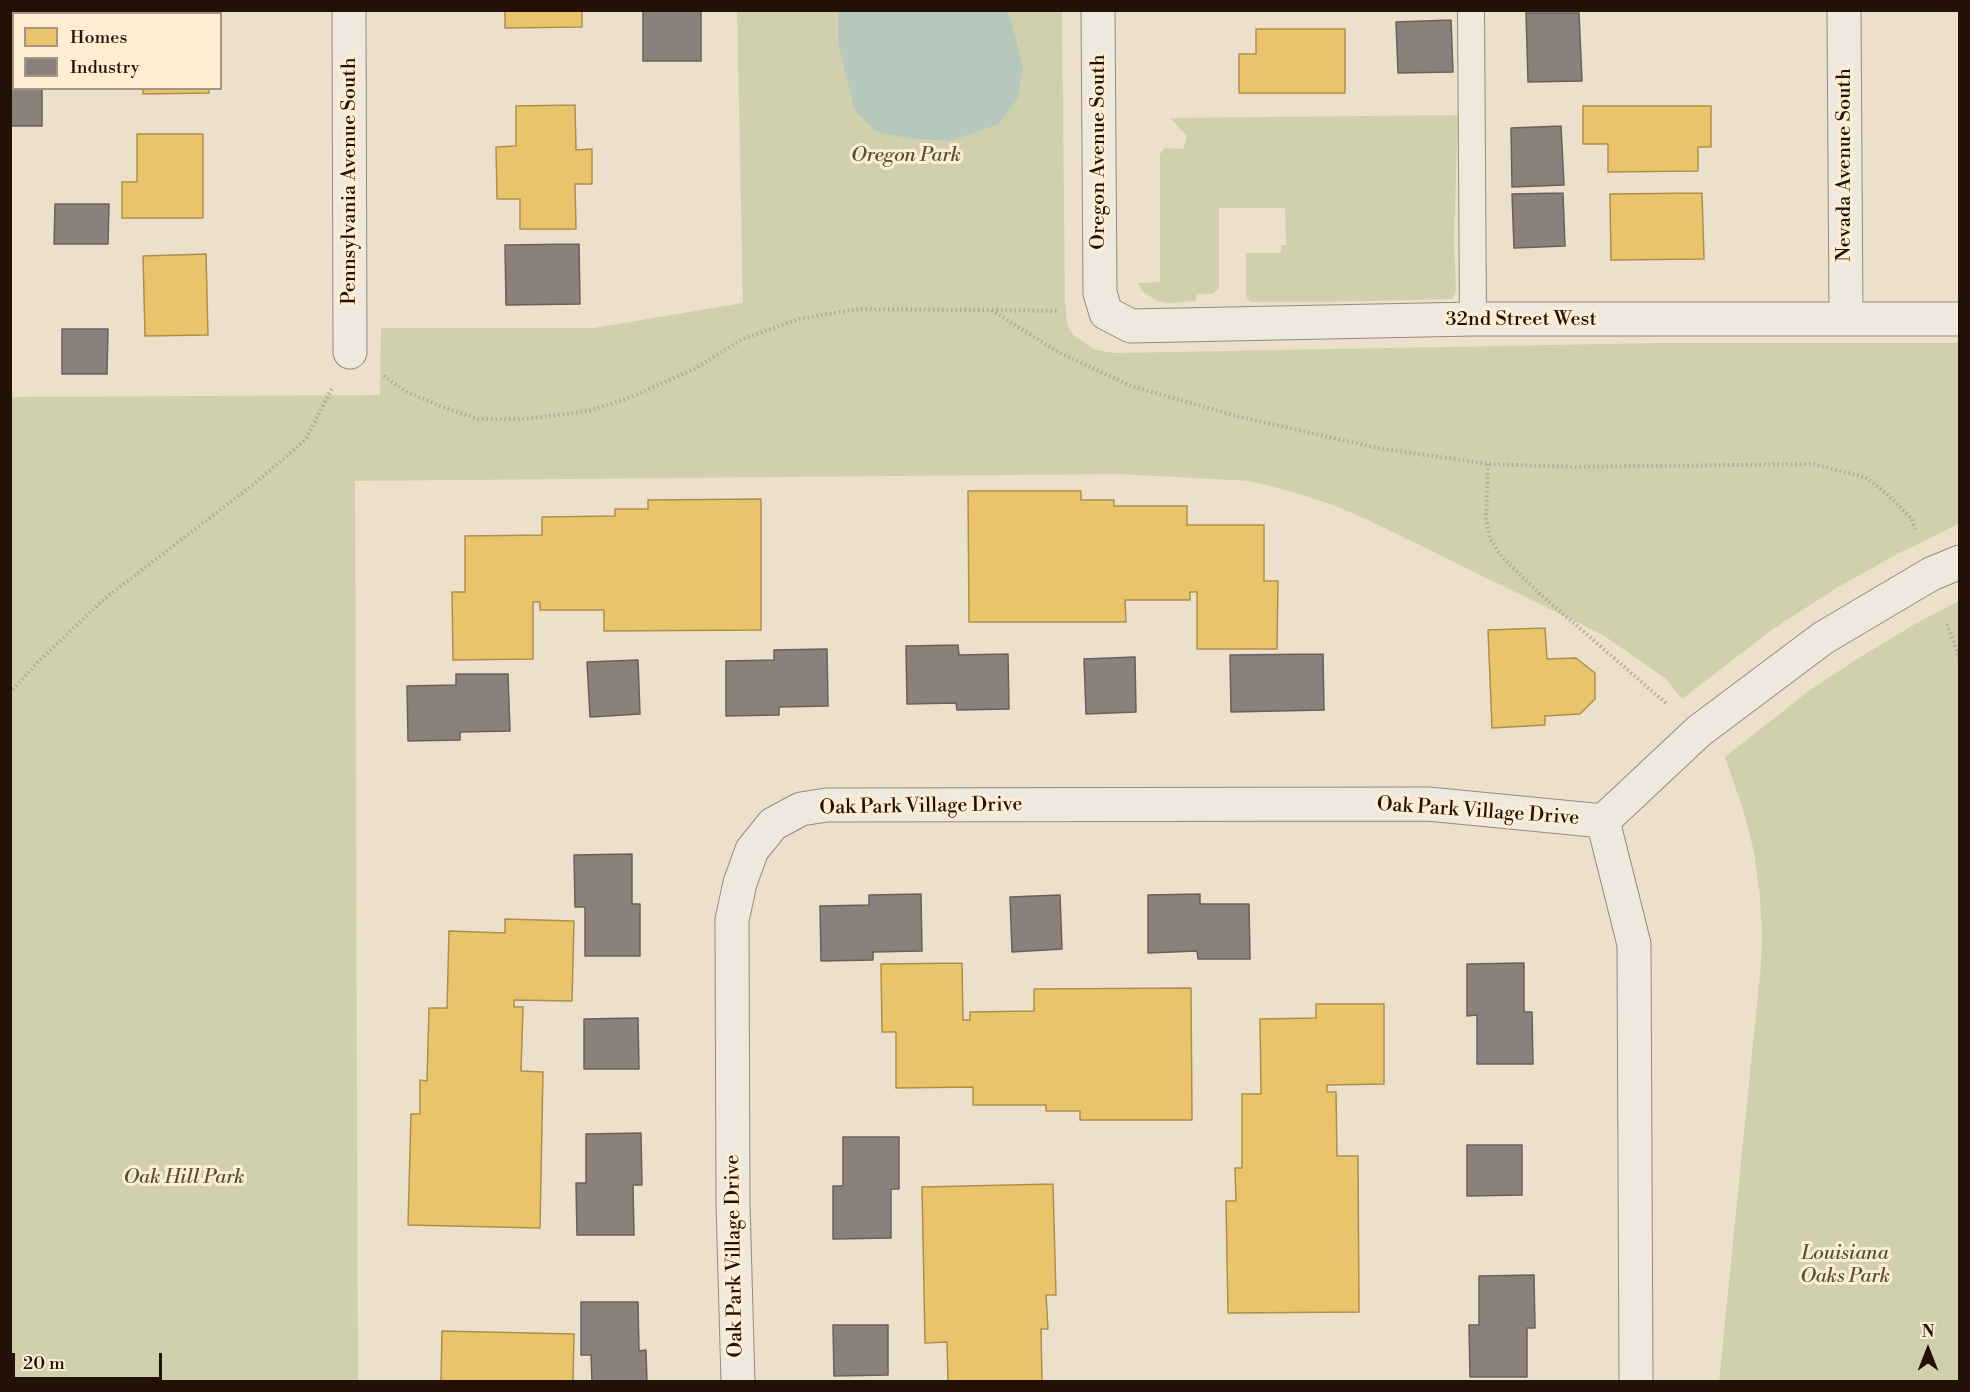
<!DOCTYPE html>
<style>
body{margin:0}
#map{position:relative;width:1970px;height:1392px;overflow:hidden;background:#ede0ca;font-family:"Libre Bodoni",serif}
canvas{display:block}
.frame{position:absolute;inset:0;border:12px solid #231006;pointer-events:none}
.legend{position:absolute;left:12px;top:12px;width:210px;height:78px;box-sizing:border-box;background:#fdedd3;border:2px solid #a69581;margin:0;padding:8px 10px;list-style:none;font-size:18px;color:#231006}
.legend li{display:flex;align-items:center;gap:12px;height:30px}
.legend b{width:30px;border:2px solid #a69581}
.north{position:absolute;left:1898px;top:1320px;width:60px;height:60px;-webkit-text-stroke:4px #fdedd3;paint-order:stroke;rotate:0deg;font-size:16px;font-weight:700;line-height:24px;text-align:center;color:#231006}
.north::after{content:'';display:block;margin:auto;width:21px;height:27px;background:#231006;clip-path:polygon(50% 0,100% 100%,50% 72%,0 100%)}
.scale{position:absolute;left:12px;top:1353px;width:150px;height:27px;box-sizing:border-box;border:3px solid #231006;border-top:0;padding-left:8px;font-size:18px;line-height:21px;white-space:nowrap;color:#231006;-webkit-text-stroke:4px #fdedd3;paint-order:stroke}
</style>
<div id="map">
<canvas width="1970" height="1392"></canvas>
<div class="frame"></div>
<ul class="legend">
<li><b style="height:16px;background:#e9c46a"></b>Homes</li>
<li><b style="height:16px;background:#8a817c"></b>Industry</li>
</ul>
<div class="north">N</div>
<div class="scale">20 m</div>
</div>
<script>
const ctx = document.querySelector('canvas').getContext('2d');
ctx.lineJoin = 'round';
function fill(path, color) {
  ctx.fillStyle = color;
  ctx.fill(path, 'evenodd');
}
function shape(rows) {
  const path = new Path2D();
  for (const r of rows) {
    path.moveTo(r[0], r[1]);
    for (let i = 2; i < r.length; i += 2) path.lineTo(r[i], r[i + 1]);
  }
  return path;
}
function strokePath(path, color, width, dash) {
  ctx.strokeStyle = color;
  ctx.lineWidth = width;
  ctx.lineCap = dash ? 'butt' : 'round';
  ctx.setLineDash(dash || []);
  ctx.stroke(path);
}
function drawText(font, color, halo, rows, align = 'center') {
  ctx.font = font + ' "Libre Bodoni",serif';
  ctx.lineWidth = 6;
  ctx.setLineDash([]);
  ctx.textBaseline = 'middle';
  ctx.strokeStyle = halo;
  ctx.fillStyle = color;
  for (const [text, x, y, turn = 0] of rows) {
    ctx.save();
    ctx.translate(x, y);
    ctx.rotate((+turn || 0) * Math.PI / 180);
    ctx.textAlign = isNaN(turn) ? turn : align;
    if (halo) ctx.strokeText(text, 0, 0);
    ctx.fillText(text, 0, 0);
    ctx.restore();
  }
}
fill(shape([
 [737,11,1062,11,1065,300,1067,324,1073,335,1096,350,1115,353,1660,343,1959,343,1959,524,1897,554,1835,589,1773,629,1682,699,1666,679,1603,635,1368,520,1333,505,1290,491,1250,481,1118,474,355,481,358,1381,11,1381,10,397,380,395,381,328,594,328,743,303],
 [1458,115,1454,242,1456,291,1452,299,1325,302,1251,302,1248,300,1246,295,1246,253,1281,253,1281,245,1286,245,1285,208,1219,208,1219,288,1213,294,1197,294,1196,301,1169,303,1157,301,1142,291,1138,283,1160,282,1160,154,1165,148,1183,149,1187,136,1170,118],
 [1959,601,1959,1381,1719,1381,1761,964,1762,935,1760,897,1754,852,1744,813,1725,757,1810,690,1857,659,1915,624]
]), '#d0d1ac');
fill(shape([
 [838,11,1006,11,1012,22,1023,68,1018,98,999,124,951,141,910,139,875,131,854,109,838,43]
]), '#b6c8bb');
const homes = shape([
 [505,10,582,10,582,27,505,28,505,10],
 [208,11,208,14,142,14,142,12,208,11],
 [1256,29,1345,29,1345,93,1239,93,1239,54,1256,54,1256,29],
 [143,88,209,88,209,93,143,94,143,88],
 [575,105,576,150,592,149,592,184,575,184,576,229,520,229,520,199,497,199,496,147,516,146,516,106,575,105],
 [1583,106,1711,106,1711,147,1698,147,1698,171,1608,172,1608,144,1583,144,1583,106],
 [137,134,203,134,203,218,122,218,122,182,137,182,137,134],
 [1702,193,1704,259,1611,260,1610,194,1702,193],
 [206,254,208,335,145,336,143,256,206,254],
 [968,491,1081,491,1081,500,1114,500,1114,506,1187,506,1187,525,1264,525,1264,581,1278,581,1277,649,1197,649,1197,592,1190,592,1190,600,1125,600,1126,622,969,622,968,491],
 [761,499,761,630,604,631,604,610,540,610,540,602,533,602,533,659,453,660,452,592,465,592,465,536,542,535,542,517,615,516,615,509,648,509,648,500,761,499],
 [1545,628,1547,659,1576,658,1595,673,1595,699,1580,714,1545,716,1545,725,1492,728,1488,630,1545,628],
 [505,919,574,921,572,1001,514,1000,514,1007,523,1007,521,1071,543,1072,540,1228,408,1225,411,1114,420,1114,420,1080,427,1081,429,1008,447,1008,449,931,505,933,505,919],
 [962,963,963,1020,970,1020,970,1012,1034,1011,1034,989,1191,988,1192,1120,1080,1120,1080,1111,1046,1111,1046,1105,973,1105,973,1087,896,1088,896,1032,882,1032,881,964,962,963],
 [1316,1004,1384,1004,1384,1084,1327,1085,1327,1092,1336,1092,1337,1156,1358,1156,1359,1312,1228,1313,1226,1201,1236,1201,1235,1168,1242,1168,1242,1094,1261,1094,1260,1019,1316,1018,1316,1004],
 [1053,1184,1056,1295,1046,1295,1048,1329,1041,1329,1042,1382,948,1382,947,1342,925,1343,922,1187,1053,1184],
 [442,1331,574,1334,573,1382,441,1382,442,1331]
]);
fill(homes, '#e9c46a');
strokePath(homes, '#ae8e4c', 1.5);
const industry = shape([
 [643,10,701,10,701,61,643,61,643,10],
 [1526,13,1579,13,1582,81,1528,82,1526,13],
 [1451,20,1453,72,1398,73,1396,22,1451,20],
 [10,69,14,69,14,88,42,88,42,126,10,126,10,69],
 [1561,126,1564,185,1512,187,1511,128,1561,126],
 [1563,193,1565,246,1514,248,1512,194,1563,193],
 [55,204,109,204,108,244,54,244,55,204],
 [579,244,580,304,506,305,505,245,579,244],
 [62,329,108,329,107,374,62,374,62,329],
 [958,645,959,655,1008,654,1009,709,957,710,956,703,907,704,906,646,958,645],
 [827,649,828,706,779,707,779,715,726,716,726,661,774,660,774,650,827,649],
 [1323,654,1324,710,1231,712,1230,655,1323,654],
 [1135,657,1136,712,1086,714,1084,659,1135,657],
 [638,660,640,714,590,717,587,662,638,660],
 [456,674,508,674,510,731,460,732,460,740,408,741,407,686,456,685,456,674],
 [632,854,632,904,640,904,640,956,585,956,585,907,575,907,574,855,632,854],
 [921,894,922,951,873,952,873,960,821,961,820,906,869,905,869,895,921,894],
 [1200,894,1200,904,1249,904,1250,959,1198,959,1197,951,1148,953,1148,895,1200,894],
 [1060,895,1062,949,1012,952,1010,897,1060,895],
 [1524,963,1524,1012,1532,1012,1533,1064,1477,1064,1477,1015,1467,1016,1467,964,1524,963],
 [638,1018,639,1069,584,1069,584,1019,638,1018],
 [641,1133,642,1185,633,1185,634,1235,577,1235,576,1183,586,1183,586,1134,641,1133],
 [843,1137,899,1137,899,1189,891,1189,891,1238,833,1239,833,1186,843,1186,843,1137],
 [1467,1145,1522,1145,1522,1195,1467,1196,1467,1145],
 [1534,1275,1535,1328,1527,1328,1527,1377,1470,1377,1469,1325,1479,1325,1479,1276,1534,1275],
 [581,1302,638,1302,639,1351,646,1350,647,1382,592,1382,591,1355,581,1355,581,1302],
 [833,1325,888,1325,888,1375,834,1376,833,1325]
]);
fill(industry, '#8a817c');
strokePath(industry, '#6b5f59', 1.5);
const service = shape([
 [1471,10,1473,319]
]);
const minor = shape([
 [349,10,350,352],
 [1098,10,1100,293,1106,313,1131,326,1473,319,1960,319],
 [1844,10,1846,319],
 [1603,821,1634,944,1636,1382],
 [738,1382,733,1205,732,920,740,883,752,850,773,824,801,809,827,805,1428,804,1603,821,1699,731,1823,638,1931,574,1960,562]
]);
strokePath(service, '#958b7e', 28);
strokePath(minor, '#958b7e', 35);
strokePath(shape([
 [992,310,1059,311],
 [384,376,407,392,440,406,478,419,526,419,589,411,631,397,694,369,743,339,799,319,859,309,991,310,1060,353,1131,386,1240,417,1378,448,1488,464,1573,467,1812,464,1865,477,1886,493,1912,519,1915,529],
 [1488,464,1486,518,1490,539,1503,558,1539,593,1667,704],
 [1947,624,1960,660],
 [10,693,39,661,104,599,254,484,306,439,332,388]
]), '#b1a99e', 4, [1.5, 3]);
strokePath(service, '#efe8de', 26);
strokePath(minor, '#efe8de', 33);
drawText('20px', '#231006', '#fdedd3', [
 ["Oregon Avenue South",1099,152,-90],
 ["Nevada Avenue South",1845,165,-90],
 ["Pennsylvania Avenue South",350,181,-90],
 ["32nd Street West",1521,320],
 ["Oak Park Village Drive",921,807,-1],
 ["Oak Park Village Drive",1478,812,4],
 ["Oak Park Village Drive",735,1256,-91]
]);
drawText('italic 20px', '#584f38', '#fdedd3', [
 ["Oregon Park",906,156],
 ["Oak Hill Park",184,1178],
 ["Louisiana",1845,1254],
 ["Oaks Park",1845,1277]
]);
</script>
